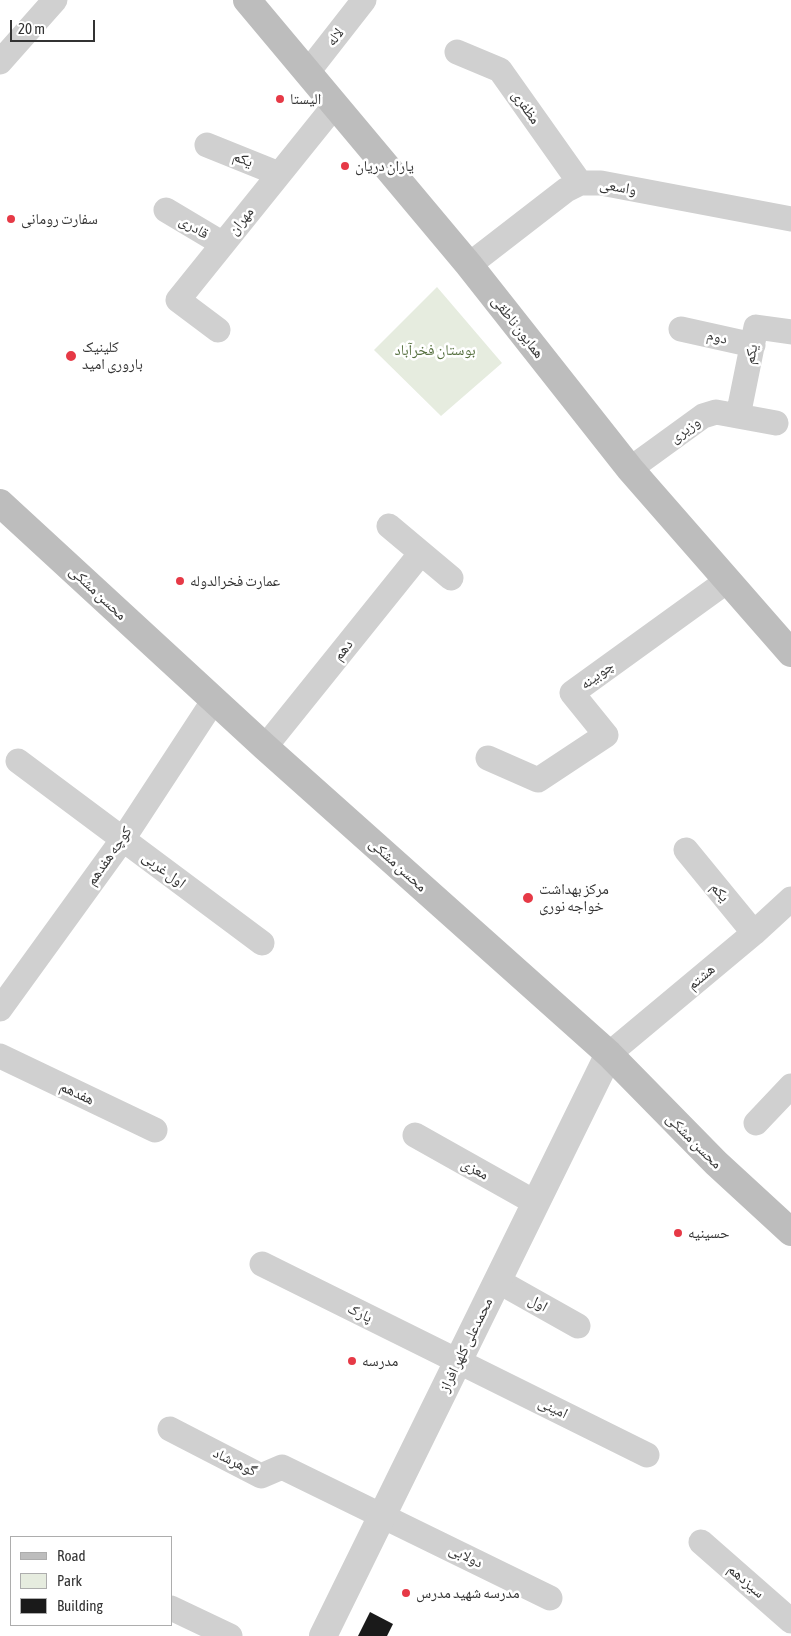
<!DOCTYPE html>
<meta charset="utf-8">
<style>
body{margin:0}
#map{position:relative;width:791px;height:1636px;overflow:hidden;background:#fff;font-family:"Asap Condensed",sans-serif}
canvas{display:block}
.legend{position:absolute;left:10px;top:1536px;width:162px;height:90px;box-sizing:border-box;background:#fff;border:1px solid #adadad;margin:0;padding:6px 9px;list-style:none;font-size:15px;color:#333}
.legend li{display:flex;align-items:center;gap:10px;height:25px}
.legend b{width:25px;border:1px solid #adadad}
.scale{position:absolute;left:10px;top:20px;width:85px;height:22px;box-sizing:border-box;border:2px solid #333;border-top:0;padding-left:6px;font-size:15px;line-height:18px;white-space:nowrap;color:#333;-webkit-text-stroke:4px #fff;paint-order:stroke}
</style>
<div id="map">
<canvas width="791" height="1636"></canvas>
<ul class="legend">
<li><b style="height:6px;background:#bdbdbd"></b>Road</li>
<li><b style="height:14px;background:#e6ecdf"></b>Park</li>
<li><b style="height:14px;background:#1a1a1a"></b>Building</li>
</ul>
<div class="scale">20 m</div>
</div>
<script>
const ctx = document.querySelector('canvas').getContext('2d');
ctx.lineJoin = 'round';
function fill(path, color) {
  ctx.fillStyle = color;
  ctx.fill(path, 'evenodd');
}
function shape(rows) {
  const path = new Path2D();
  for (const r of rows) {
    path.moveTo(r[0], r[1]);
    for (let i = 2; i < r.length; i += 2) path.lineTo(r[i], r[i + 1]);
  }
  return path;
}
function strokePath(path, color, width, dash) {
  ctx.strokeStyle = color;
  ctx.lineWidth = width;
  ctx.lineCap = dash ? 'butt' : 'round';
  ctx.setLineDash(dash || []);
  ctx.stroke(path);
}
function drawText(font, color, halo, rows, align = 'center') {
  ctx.font = font + ' "Asap Condensed","Noto Naskh Arabic",sans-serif';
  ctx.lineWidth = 5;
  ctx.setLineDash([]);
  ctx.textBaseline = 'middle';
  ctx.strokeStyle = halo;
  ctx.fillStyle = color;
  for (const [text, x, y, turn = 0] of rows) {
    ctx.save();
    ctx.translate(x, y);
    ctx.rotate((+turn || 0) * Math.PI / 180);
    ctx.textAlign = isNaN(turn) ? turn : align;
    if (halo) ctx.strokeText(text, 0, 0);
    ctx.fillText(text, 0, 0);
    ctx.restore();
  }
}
fill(shape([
 [437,287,502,363,441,416,374,350]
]), '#e6ecdf');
fill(shape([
 [370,1612,393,1624,387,1636,358,1636]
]), '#1a1a1a');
strokePath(shape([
 [457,52,500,70,580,183],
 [0,62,55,0],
 [307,73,364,0],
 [207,145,279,174],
 [166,210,223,244],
 [469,265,566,190,580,183,601,183,791,219],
 [681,329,753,345],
 [218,330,178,300,335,105],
 [738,416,756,327,791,332],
 [630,469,703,416,716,412,776,423],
 [389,526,451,578],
 [265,747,421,553],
 [488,758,538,780,606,735,572,693,727,581],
 [18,761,262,943],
 [686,850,754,933],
 [0,1009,123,839,214,700],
 [609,1054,754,933,791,899],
 [0,1056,155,1130],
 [756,1123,791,1086],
 [415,1135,536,1203],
 [262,1264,647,1455],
 [498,1281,578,1326],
 [170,1429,261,1476,282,1467,550,1598],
 [701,1542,791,1621],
 [171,1608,230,1636]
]), '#d0d0d0', 25);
strokePath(shape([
 [323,1636,609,1054]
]), '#d0d0d0', 28);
strokePath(shape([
 [247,0,469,265,630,469,791,653],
 [0,503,265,747,609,1054,716,1163,791,1232]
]), '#bdbdbd', 28);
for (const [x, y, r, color] of [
 [280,99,5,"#e63946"],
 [345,166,5,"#e63946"],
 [11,219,5,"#e63946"],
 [71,356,6,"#e63946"],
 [180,581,5,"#e63946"],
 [528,898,6,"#e63946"],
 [678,1233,5,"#e63946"],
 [352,1361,5,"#e63946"],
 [406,1593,5,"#e63946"]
]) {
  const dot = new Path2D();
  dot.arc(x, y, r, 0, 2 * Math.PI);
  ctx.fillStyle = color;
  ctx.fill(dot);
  strokePath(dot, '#fff', 2);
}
drawText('15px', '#333', '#fff', [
 ["لاله",335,37,-52],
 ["مظفری",526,107,55],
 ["یکم",243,159,22],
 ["واسعی",618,187,10],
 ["مهران",241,221,-51],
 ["قادری",194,227,31],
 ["همایون ناطقی",518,327,52],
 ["دوم",717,337,13],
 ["یکم",751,354,-79],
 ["وزیری",685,430,-35],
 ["محسن مشکی",98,593,43],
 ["دهم",343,650,-51],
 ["چوبینه",597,675,-36],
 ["کوچه هفدهم",109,856,-55],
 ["محسن مشکی",398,865,42],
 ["اول غربی",164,870,37],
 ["یکم",720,892,50],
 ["هشتم",701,977,-40],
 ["هفدهم",77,1093,25],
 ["محسن مشکی",694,1141,45],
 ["معزی",475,1169,29],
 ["اول",538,1303,29],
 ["پارک",360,1313,26],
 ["محمدعلی کلهر افراز",466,1345,-64],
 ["امینی",553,1408,26],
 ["گوهرشاد",235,1462,26],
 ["دولابی",466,1556,26],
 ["سیزدهم",746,1581,41]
]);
drawText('15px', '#333', '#fff', [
 ["الیستا",290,99],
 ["یاران دریان",355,166],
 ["سفارت رومانی",21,219],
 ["کلینیک",82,347],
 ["باروری امید",82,364],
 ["عمارت فخرالدوله",190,581],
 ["مرکز بهداشت",539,889],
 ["خواجه نوری",539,906],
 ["حسینیه",688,1233],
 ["مدرسه",362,1361],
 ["مدرسه شهید مدرس",416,1593]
], 'left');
drawText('15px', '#56703f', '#fff', [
 ["بوستان فخرآباد",435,350]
]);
</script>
